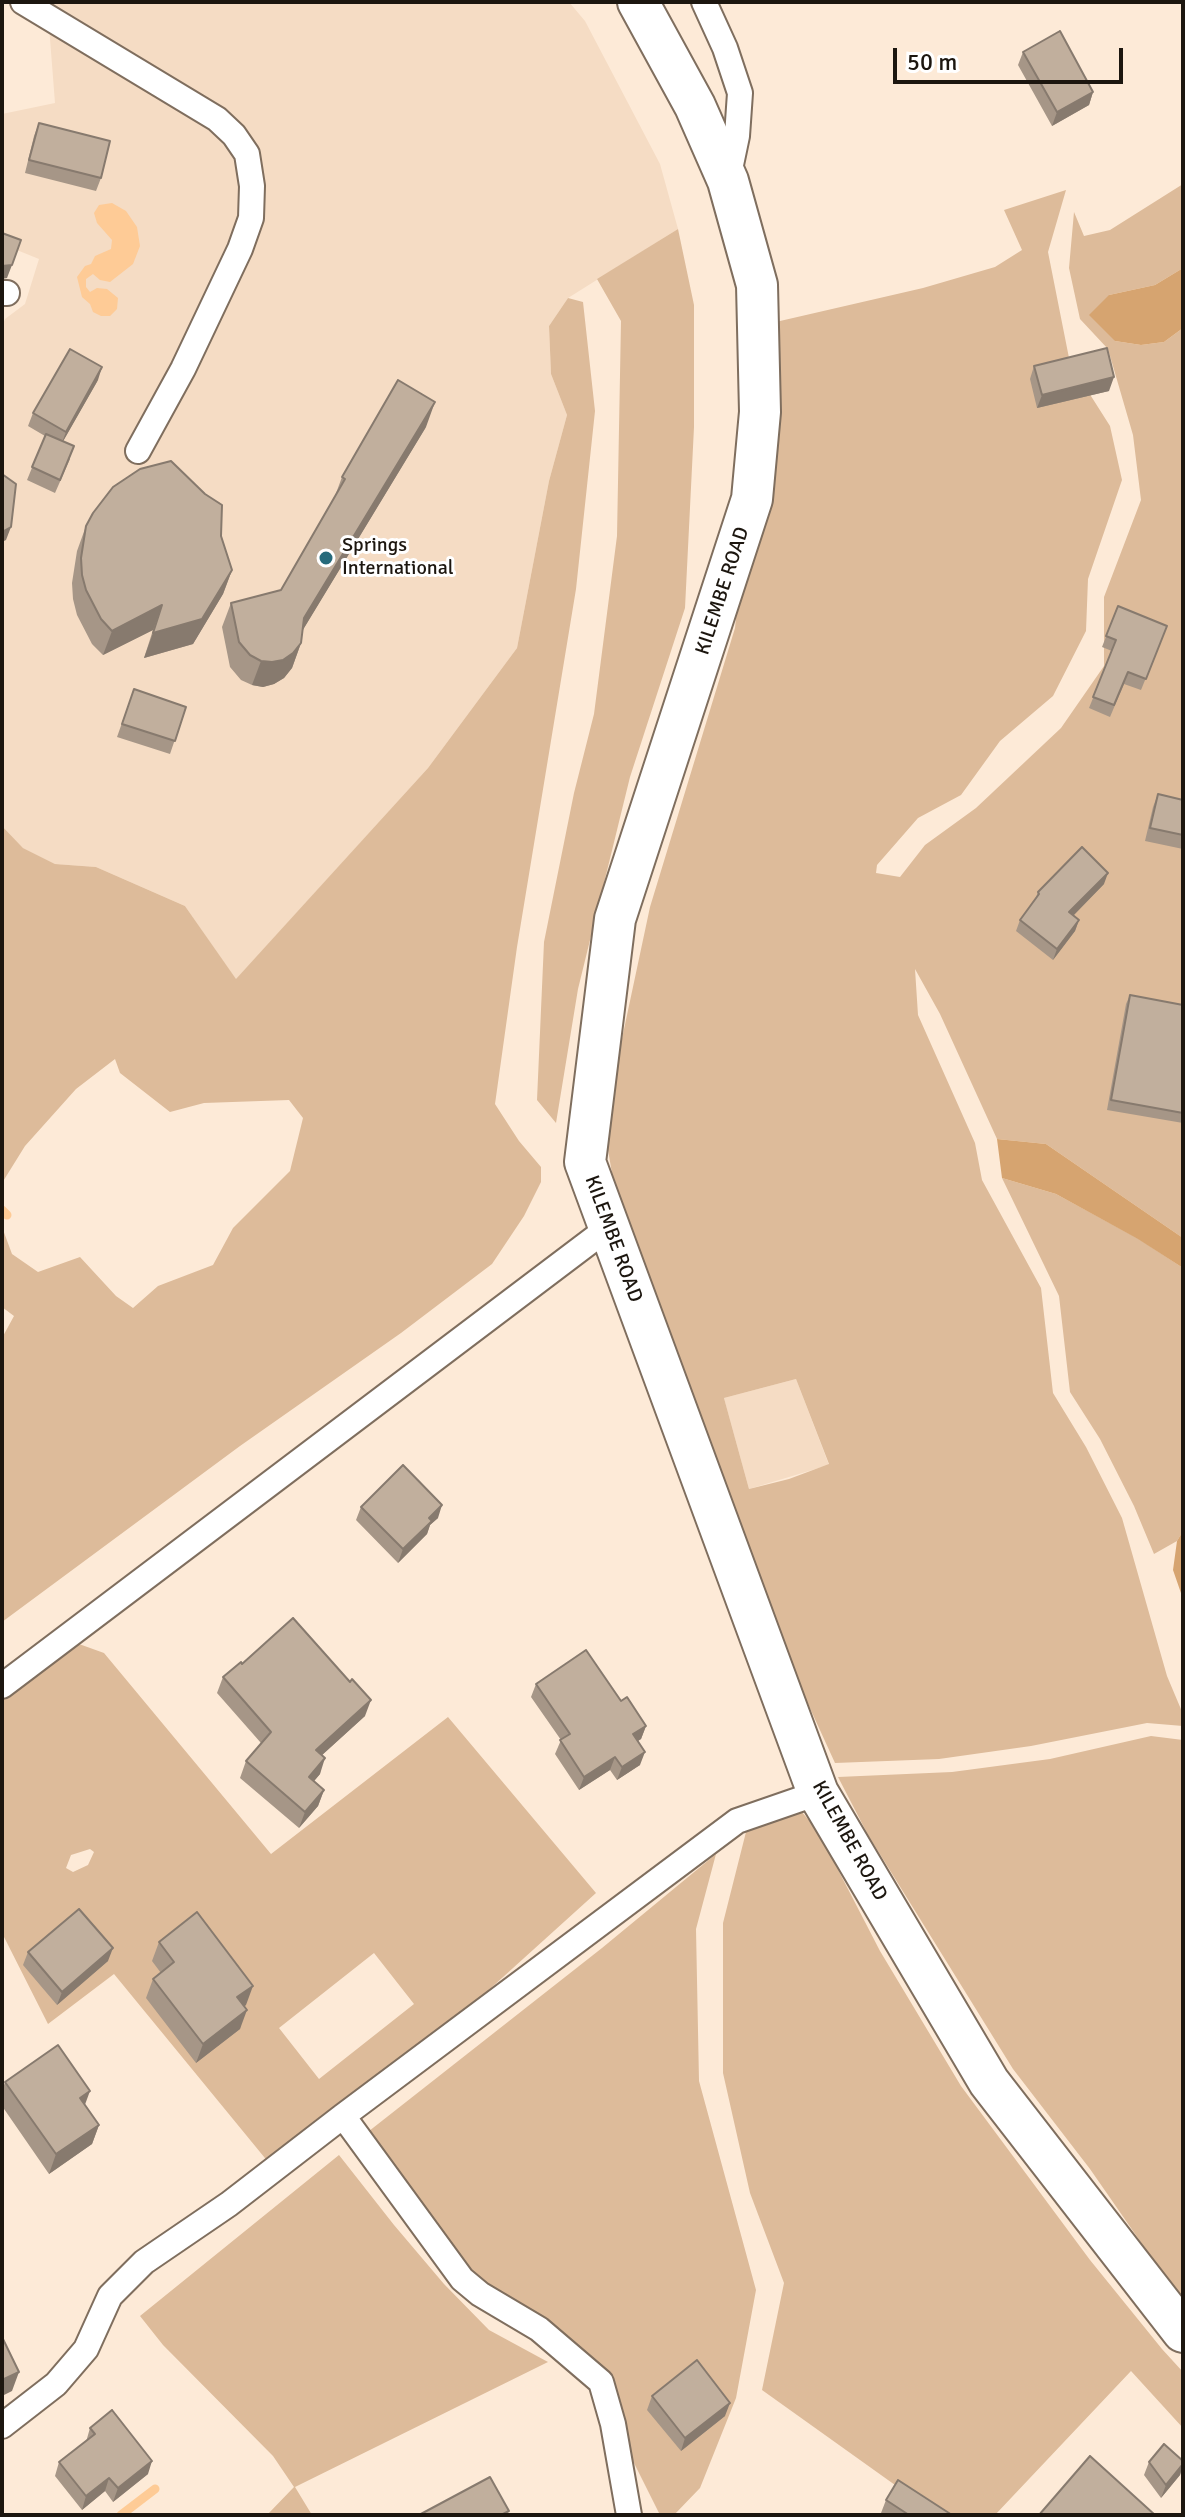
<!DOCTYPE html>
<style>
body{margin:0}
#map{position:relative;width:1185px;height:2517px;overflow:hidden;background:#fdead7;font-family:Signika,sans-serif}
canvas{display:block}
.frame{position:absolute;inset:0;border:4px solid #1c160f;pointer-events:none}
.scale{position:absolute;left:893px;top:48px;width:230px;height:36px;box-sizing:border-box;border:4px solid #1c160f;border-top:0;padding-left:10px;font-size:24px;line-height:28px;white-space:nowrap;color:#1c160f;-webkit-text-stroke:6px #fff;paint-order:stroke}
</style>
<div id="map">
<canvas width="1185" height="2517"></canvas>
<div class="frame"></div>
<div class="scale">50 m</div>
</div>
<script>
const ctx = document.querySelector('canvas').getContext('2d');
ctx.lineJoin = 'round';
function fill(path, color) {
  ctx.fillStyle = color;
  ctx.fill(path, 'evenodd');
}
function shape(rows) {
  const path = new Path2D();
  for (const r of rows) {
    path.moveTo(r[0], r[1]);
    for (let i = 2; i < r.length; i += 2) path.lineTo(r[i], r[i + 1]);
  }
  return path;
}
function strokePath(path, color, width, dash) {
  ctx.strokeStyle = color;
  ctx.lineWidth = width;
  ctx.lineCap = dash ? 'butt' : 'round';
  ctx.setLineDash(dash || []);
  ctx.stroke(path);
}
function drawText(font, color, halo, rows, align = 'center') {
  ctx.font = font + ' Signika,sans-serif';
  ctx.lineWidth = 6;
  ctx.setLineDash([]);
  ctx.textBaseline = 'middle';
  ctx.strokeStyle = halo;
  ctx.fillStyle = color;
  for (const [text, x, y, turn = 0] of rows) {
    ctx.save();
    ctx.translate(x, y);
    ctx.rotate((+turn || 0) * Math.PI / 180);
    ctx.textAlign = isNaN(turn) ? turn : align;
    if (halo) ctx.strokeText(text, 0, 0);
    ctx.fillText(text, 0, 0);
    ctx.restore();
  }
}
fill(shape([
 [32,2,569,2,585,21,660,164,678,229,568,298,549,326,551,374,567,415,549,481,517,648,428,768,236,980,185,906,96,867,55,864,23,848,2,826,2,327,5,319,25,304,39,259,2,244,2,114,55,103,48,13],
 [796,1379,829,1465,749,1489,724,1398]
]), '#f5dcc4');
fill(shape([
 [1183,184,1183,268,1155,285,1109,295,1115,341,1141,345,1164,342,1183,328,1183,1238,1046,1144,997,1139,940,1014,915,969,918,1015,975,1143,982,1180,1041,1288,1053,1393,1086,1447,1122,1518,1167,1676,1183,1714,1183,1726,1147,1723,1031,1746,939,1759,835,1763,677,1417,628,1267,607,1144,620,1048,650,907,735,628,746,521,741,330,923,288,995,267,1022,250,1004,210,1066,190,1048,252,1070,363,1110,426,1122,480,1088,579,1086,631,1053,696,1000,741,961,795,918,818,877,865,876,873,900,877,925,845,976,808,1061,728,1104,666,1104,597,1141,500,1133,435,1108,349,1080,319,1069,268,1074,212,1084,236,1110,230],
 [796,1379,829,1464,789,1479,749,1489,724,1398],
 [678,229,694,305,694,427,685,608,630,777,578,989,556,1123,537,1100,544,942,574,793,594,714,617,536,621,321,597,279],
 [568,298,583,302,595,411,576,589,517,947,495,1104,519,1141,541,1167,541,1182,524,1216,492,1264,401,1333,240,1446,2,1622,2,1338,14,1316,2,1307,2,1227,12,1254,38,1272,80,1257,116,1296,133,1308,158,1286,213,1265,233,1228,290,1171,303,1118,289,1100,204,1103,170,1112,120,1073,115,1059,76,1089,25,1146,2,1183,2,826,23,848,55,864,96,867,185,906,236,979,428,768,517,648,549,481,567,415,551,374,549,326],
 [1002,1178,1056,1194,1139,1239,1183,1268,1183,1531,1177,1541,1154,1554,1134,1506,1100,1439,1070,1392,1059,1296],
 [72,1632,79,1644,104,1653,271,1854,448,1717,596,1893,440,2034,269,2163,114,1974,48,2024,2,1933,2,1682],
 [90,1849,94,1852,88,1865,73,1872,66,1868,71,1855],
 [374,1953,414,2004,319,2079,279,2028],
 [1151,1736,1183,1740,1183,2303,1090,2169,1013,2069,868,1835,838,1777,952,1772,1050,1759],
 [801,1811,818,1831,880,1951,961,2086,1090,2260,1162,2349,1183,2372,1183,2428,1131,2371,995,2515,937,2515,762,2390,784,2283,750,2193,723,2073,723,1923,746,1832,778,1814],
 [716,1854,696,1929,699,2081,756,2290,736,2398,700,2488,674,2515,660,2515,619,2433,593,2367,489,2296,364,2135,602,1948],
 [339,2155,394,2225,444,2284,489,2330,548,2362,295,2487,312,2515,267,2515,294,2487,273,2456,163,2345,140,2316]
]), '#ddbb9a');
fill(shape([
 [1183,268,1183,328,1164,342,1141,345,1115,341,1089,315,1109,295,1155,285],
 [997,1139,1046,1144,1183,1238,1183,1268,1138,1239,1056,1194,1002,1178],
 [1183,1531,1183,1595,1182,1596,1173,1570,1177,1541]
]), '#d6a470');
fill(shape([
 [112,203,126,211,137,227,140,246,133,264,110,282,100,280,93,274,86,279,86,287,90,292,97,288,107,289,118,298,117,309,110,316,101,316,93,312,90,304,82,297,77,277,85,266,91,264,95,256,111,249,112,240,97,223,94,213,99,205]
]), '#fecb96');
strokePath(shape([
 [2,1210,7,1215],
 [121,2515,155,2489]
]), '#fecb96', 9);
const minor = shape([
 [23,2,217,119,234,135,247,154,252,186,251,218,240,249,183,369,138,451],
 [704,2,725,48,740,93,737,136,728,179],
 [2,293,7,293],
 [2,1686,608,1228],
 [343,2116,462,2279,480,2294,539,2329,601,2382,613,2424,629,2515],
 [2,2426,56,2384,86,2349,110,2296,144,2262,229,2204,343,2116,737,1821,818,1793]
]);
const primary = shape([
 [638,2,695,106,728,181,757,285,760,412,752,499,615,919,585,1162,818,1793,989,2082,1183,2332]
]);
strokePath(minor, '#7f6e5e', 28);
strokePath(primary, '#7f6e5e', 44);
strokePath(minor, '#fff', 24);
strokePath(primary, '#fff', 40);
fill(shape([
 [1023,52,1093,92,1089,105,1052,126,1018,65],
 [39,123,101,178,96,191,25,173,34,136],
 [1034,366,1109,391,1037,408,1030,379],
 [98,380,63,441,70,459,55,493,27,480,45,436,28,426,33,413],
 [426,427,302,631,301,643,292,668,284,678,274,684,263,687,252,685,241,680,230,667,222,627,231,603,281,590,335,496,342,477],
 [86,526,221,536,232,570,223,594,193,644,144,658,153,630,103,655,92,644,77,615,73,599,72,583,77,551],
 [1118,606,1167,626,1141,690,1124,684,1110,717,1089,708,1112,651,1102,647],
 [134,689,186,707,170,754,117,737],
 [1158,794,1183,800,1183,849,1145,841,1153,807],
 [1104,884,1073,916,1079,920,1075,931,1053,960,1016,931,1020,920,1035,900,1038,892],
 [1130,995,1183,1005,1183,1123,1107,1110,1126,1004],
 [361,1507,438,1518,430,1525,427,1534,398,1563,356,1520],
 [242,1664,365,1716,322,1755,320,1774,314,1781,324,1790,318,1806,299,1828,240,1778,246,1761,261,1743,217,1693,223,1677],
 [536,1684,621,1701,646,1726,641,1739,638,1741,640,1765,617,1780,610,1770,579,1790,555,1754,561,1740,531,1697],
 [159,1942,246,2005,244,2006,240,2029,196,2063,146,1998,153,1979,161,1973,152,1961],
 [28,1952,108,1961,57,2005,23,1965],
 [5,2082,85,2105,99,2125,92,2144,49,2174,2,2106,2,2091],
 [652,2396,725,2416,681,2451,647,2410],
 [90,2428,148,2474,113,2502,105,2491,82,2510,55,2476,59,2462,86,2442],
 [1183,2461,1183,2467,1180,2475,1161,2498,1144,2475,1149,2462],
 [886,2500,952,2515,883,2515,881,2513]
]), '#a69687');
fill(shape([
 [1093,92,1089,105,1052,126,1057,112],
 [12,265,7,278,2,279,2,266],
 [102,367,98,380,61,445,66,432],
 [1114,377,1109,391,1037,408,1042,395],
 [435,402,426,427,295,643,304,618],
 [11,527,6,540,2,542,2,532],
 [232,570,223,594,193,644,144,658,153,633],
 [162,605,153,630,103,655,112,631],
 [301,643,292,668,284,678,274,684,263,687,252,685,261,661],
 [1108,873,1104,884,1065,924,1069,912],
 [1079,920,1075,931,1053,960,1057,949],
 [442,1505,438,1518,430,1525,427,1534,398,1563,403,1549,429,1518],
 [371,1700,365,1716,310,1766,316,1750],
 [646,1726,641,1739,628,1747,633,1734],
 [645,1752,640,1765,617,1780,622,1767],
 [615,1757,610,1770,579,1790,584,1777],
 [325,1758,320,1774,304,1793,309,1777],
 [324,1790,318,1806,299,1828,305,1812],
 [113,1948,108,1961,57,2005,62,1992],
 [253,1986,246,2005,230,2016,237,1997],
 [247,2010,240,2029,196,2063,203,2044],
 [90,2091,83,2110,80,2098],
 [99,2125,92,2144,49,2174,56,2154],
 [19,2372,12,2391,2,2396,2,2380],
 [730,2403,725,2416,681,2451,685,2438],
 [152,2461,148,2474,113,2502,118,2488],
 [1183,2464,1180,2475,1161,2498,1166,2485],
 [109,2478,105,2491,82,2510,86,2496]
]), '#877a6e');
const building = shape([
 [1060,31,1093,92,1057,112,1023,52,1060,31],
 [39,123,110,141,101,178,29,160,39,123],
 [2,233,21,240,12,265,2,266,2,233],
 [1107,348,1114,377,1042,395,1034,366,1107,348],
 [70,349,102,367,66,432,33,413,70,349],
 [398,380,435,402,304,618,301,643,293,653,283,660,272,662,261,661,250,655,239,642,231,603,281,590,345,479,342,477,398,380],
 [46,434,74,446,60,480,32,467,46,434],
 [171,461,205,494,222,505,221,536,232,570,202,619,153,633,162,605,112,631,101,619,86,590,82,575,81,558,86,526,93,513,113,487,140,469,171,461],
 [2,474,16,484,11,527,2,532,2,474],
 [1118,606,1167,626,1146,679,1128,672,1114,705,1093,697,1116,640,1106,636,1118,606],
 [134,689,186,707,175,741,122,724,134,689],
 [1158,794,1183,800,1183,835,1150,828,1158,794],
 [1082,847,1108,873,1069,912,1079,920,1057,949,1020,920,1039,894,1038,892,1082,847],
 [1130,995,1183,1005,1183,1113,1111,1100,1130,995],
 [403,1465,442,1505,429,1518,432,1521,403,1549,361,1507,403,1465],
 [293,1618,350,1682,352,1679,371,1700,316,1750,325,1758,309,1777,324,1790,305,1812,246,1761,271,1732,223,1677,241,1662,242,1664,293,1618],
 [586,1650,621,1701,627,1697,646,1726,633,1734,645,1752,622,1767,615,1757,584,1777,560,1740,570,1734,536,1684,586,1650],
 [79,1909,113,1948,62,1992,28,1952,79,1909],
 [197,1912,253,1986,237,1997,247,2010,203,2044,153,1979,174,1962,159,1942,197,1912],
 [58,2045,90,2091,80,2098,99,2125,56,2154,5,2082,58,2045],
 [2,2337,19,2372,2,2380,2,2337],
 [697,2360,730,2403,685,2438,652,2396,697,2360],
 [112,2410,152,2461,118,2488,109,2478,86,2496,59,2462,95,2434,90,2428,112,2410],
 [1164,2444,1183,2461,1183,2464,1166,2485,1149,2462,1164,2444],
 [1090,2456,1155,2515,1039,2515,1090,2456],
 [490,2477,509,2511,501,2515,419,2515,490,2477],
 [898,2480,952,2515,909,2515,886,2500,898,2480]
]);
fill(building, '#c1af9d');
strokePath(building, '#877a6e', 2);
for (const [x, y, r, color] of [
 [326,558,8,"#266a7b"]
]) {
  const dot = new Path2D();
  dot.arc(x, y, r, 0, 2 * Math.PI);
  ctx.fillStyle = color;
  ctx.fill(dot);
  strokePath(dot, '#fff', 3);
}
drawText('20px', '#1c160f', '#fff', [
 ["Springs",342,546],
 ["International",342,569]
], 'left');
drawText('20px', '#1c160f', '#fff', [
 ["KILEMBE ROAD",723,591,-72],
 ["KILEMBE ROAD",613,1239,70],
 ["KILEMBE ROAD",849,1841,61]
]);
</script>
